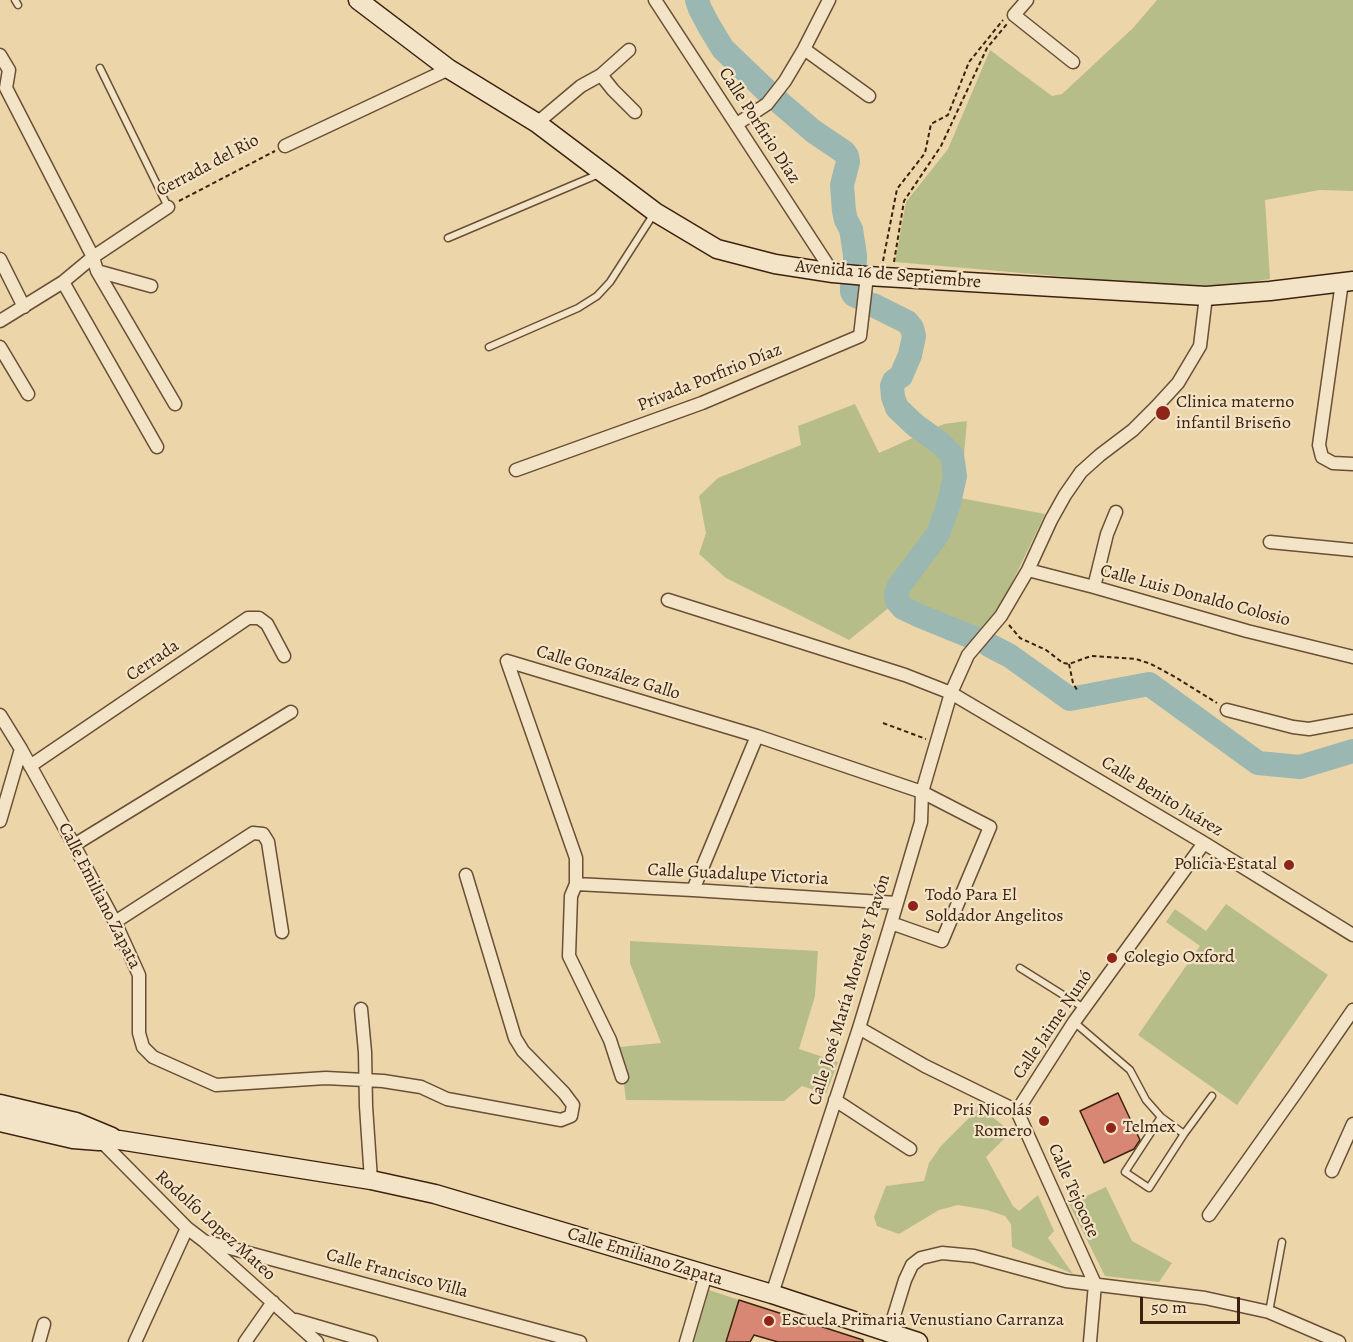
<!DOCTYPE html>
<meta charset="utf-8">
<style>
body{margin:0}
#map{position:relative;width:1353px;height:1342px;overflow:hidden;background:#ecd5a9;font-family:Alegreya,serif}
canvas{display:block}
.scale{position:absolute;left:1140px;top:1297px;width:100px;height:27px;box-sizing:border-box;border:3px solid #3c220e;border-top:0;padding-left:8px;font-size:18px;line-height:21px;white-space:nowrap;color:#3c220e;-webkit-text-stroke:4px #f3e4c7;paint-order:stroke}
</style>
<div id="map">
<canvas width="1353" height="1342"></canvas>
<div class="scale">50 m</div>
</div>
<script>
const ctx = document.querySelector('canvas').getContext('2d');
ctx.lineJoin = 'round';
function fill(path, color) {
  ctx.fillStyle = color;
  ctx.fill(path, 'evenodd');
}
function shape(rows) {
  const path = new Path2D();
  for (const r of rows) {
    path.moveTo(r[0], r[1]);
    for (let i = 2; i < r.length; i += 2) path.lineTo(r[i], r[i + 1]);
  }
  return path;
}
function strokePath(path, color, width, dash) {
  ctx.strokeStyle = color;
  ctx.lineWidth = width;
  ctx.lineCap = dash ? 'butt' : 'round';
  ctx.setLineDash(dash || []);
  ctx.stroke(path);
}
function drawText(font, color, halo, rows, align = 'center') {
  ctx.font = font + ' Alegreya,serif';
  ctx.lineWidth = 4.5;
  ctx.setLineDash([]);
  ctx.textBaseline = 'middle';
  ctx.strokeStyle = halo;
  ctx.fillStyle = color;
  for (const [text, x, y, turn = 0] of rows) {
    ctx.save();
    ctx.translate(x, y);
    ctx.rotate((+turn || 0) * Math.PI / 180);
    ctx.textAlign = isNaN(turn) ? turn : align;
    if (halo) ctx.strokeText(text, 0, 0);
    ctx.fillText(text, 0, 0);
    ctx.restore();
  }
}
fill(shape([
 [1157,0,1353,0,1353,191,1320,190,1265,200,1270,279,1207,289,895,262,906,202,948,149,990,50,1052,96,1062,94,1133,28],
 [855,404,879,453,944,424,967,421,960,498,1045,514,1001,606,969,644,891,606,849,640,726,578,699,554,706,533,699,496,718,478,801,445,798,426],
 [1226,904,1328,975,1237,1105,1138,1035,1200,946,1166,922,1175,909,1206,931],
 [630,941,818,951,815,996,799,1049,838,1062,826,1094,802,1086,784,1101,626,1100,619,1047,661,1043,630,963],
 [980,1107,1011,1132,986,1157,1013,1206,1019,1211,1038,1195,1054,1231,1048,1238,1073,1274,1012,1247,1011,1224,1005,1216,987,1210,958,1205,939,1210,899,1234,877,1226,874,1217,886,1186,924,1181,929,1163,941,1146],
 [1106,1187,1132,1241,1172,1263,1159,1282,1105,1276,1069,1204],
 [709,1290,739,1300,726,1342,694,1342]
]), '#b7bd89');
strokePath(shape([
 [697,0,700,9,709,26,723,49,770,94],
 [778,101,813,131,844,152,847,156,848,162,842,185,844,211,846,220,851,229,855,255,855,261],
 [852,287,852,292,854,295,863,299],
 [873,305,907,322,912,328,914,336,910,355,901,376,894,381,892,386,893,397,897,408,915,425,940,443,952,455,955,476,949,503,938,534,899,586,896,594,897,601,903,608,920,616,974,638],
 [989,645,1010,656,1070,699,1149,684,1258,763,1300,767,1353,751]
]), '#9ab7b1', 24);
const building = shape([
 [1118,1093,1140,1140,1134,1149,1104,1163,1080,1111,1118,1093],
 [739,1300,863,1340,863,1342,778,1342,754,1335,750,1342,726,1342,739,1300]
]);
fill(building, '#d78773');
strokePath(building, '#3c220e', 1.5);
const lane = shape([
 [15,0,18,5],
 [100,68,168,207],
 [448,238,599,174],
 [489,347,578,308,597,296,610,282,655,212],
 [1020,968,1084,1008],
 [1074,1022,1130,1070,1146,1100,1161,1117,1184,1134],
 [1161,1117,1125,1172,1149,1188,1184,1134,1212,1096],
 [1269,1312,1282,1242]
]);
const street = shape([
 [655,0,833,273],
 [1027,0,1014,15,1073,62],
 [804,49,869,96],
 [0,55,9,70,6,88,93,257,97,271,151,286],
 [601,75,613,90,635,112],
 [537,123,581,86,601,75,629,50],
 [737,124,767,104,785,81,804,49,829,0],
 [285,146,449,69],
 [0,259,24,307],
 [97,271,175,404],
 [63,282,157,447],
 [1342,282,1319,445,1322,457,1333,463,1353,464],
 [0,321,63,282,93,257,168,207],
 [0,347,28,394],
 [516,470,702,403,860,336,867,276],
 [1270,542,1353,550],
 [1028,570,1094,587,1247,631,1353,657],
 [1094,587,1107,534,1116,512],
 [668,600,905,675,951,693,1204,843,1353,935],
 [507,661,757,736,922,792,990,827,942,941,891,923],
 [507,661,576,858,576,884,571,896,569,956,610,1040,622,1077],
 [1227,710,1293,727,1309,729,1353,721],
 [0,715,21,749,74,845,115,922,139,975,139,1033,143,1047,153,1057,216,1085,326,1078,383,1081,421,1087,447,1099,561,1120,571,1116,573,1105,564,1093,523,1051,515,1038,466,875],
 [30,766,248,618,259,618,267,624,284,656],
 [0,821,21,749],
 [74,845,291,712],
 [576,884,693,890,897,903],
 [693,890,757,736],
 [115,922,253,833,263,834,268,842,282,932],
 [361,1009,365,1052,366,1106,371,1180],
 [859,1028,925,1066,1017,1111,1095,1284,1090,1342],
 [835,1100,910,1149],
 [1017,1111,1074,1022,1204,843],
 [99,1139,187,1228,204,1241,317,1342],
 [1332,1171,1353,1124],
 [1209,1215,1295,1094,1353,1010],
 [204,1241,580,1342],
 [772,1294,859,1028,891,923,921,822,922,792,951,693,968,655,1001,616,1028,570,1051,520,1065,495,1081,472,1100,455,1133,430,1156,407,1178,383,1200,346,1206,296],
 [296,1320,371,1342],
 [889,1332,905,1280,912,1265,921,1258,942,1253,974,1256,1066,1281,1205,1298,1269,1312,1339,1342],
 [39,1342,44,1324],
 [135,1342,187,1228],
 [245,1342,273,1302],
 [686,1342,706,1274]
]);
const secondary = shape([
 [358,0,449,69,537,123,655,212,717,249,775,264,833,273,867,276,1206,296,1270,291,1353,281],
 [0,1104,76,1122,112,1137],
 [0,1122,73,1139,99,1141,119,1140,371,1180,435,1194,772,1294,918,1342]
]);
strokePath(lane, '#684f35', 9);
strokePath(street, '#684f35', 15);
strokePath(secondary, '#3c220e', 21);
strokePath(shape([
 [179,201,275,151],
 [883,261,897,189,925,153,931,124,948,115,969,62,1003,20],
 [894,262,904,201,941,146,987,48,1007,24],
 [1009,625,1020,638,1046,650,1063,663,1069,664,1091,656,1136,659,1151,664,1175,677,1217,703],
 [1069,664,1073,683,1077,690],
 [883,723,926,739]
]), '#3c220e', 2, [4.5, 3]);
strokePath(lane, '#f3e4c7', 6);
strokePath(street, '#f3e4c7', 12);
strokePath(secondary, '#f3e4c7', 18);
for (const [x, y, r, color] of [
 [1163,413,8,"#8f2418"],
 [1289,865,6,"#8f2418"],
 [913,906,6,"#8f2418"],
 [1112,958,6,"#8f2418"],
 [1044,1121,6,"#8f2418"],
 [1111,1128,6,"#8f2418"],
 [769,1321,6,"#8f2418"]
]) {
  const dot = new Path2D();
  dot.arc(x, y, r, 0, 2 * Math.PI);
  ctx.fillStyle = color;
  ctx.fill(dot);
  strokePath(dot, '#f3e4c7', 2);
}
drawText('18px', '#3c220e', '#f3e4c7', [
 ["Calle Porfirio Díaz",759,126,57],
 ["Cerrada del Rio",208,166,-28],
 ["Avenida 16 de Septiembre",888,275,5],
 ["Privada Porfirio Díaz",710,378,-22],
 ["Calle Luis Donaldo Colosio",1195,596,15],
 ["Cerrada",153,661,-34],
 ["Calle González Gallo",608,673,17],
 ["Calle Benito Juárez",1162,797,31],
 ["Calle Guadalupe Victoria",738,875,3],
 ["Calle Emiliano Zapata",99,896,63],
 ["Calle José María Morelos Y Pavón",850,990,-73],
 ["Calle Jaime Nunó",1053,1025,-56],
 ["Calle Tejocote",1073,1191,66],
 ["Rodolfo Lopez Mateo",215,1226,42],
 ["Calle Emiliano Zapata",645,1257,17],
 ["Calle Francisco Villa",397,1274,15]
]);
drawText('18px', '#3c220e', '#f3e4c7', [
 ["Clinica materno",1176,403],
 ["infantil Briseño",1176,424],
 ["Policia Estatal",1277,865,"right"],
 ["Todo Para El",925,896],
 ["Soldador Angelitos",925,917],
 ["Colegio Oxford",1124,958],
 ["Pri Nicolás",1032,1111,"right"],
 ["Romero",1032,1132,"right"],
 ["Telmex",1123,1128],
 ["Escuela Primaria Venustiano Carranza",781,1321]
], 'left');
</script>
